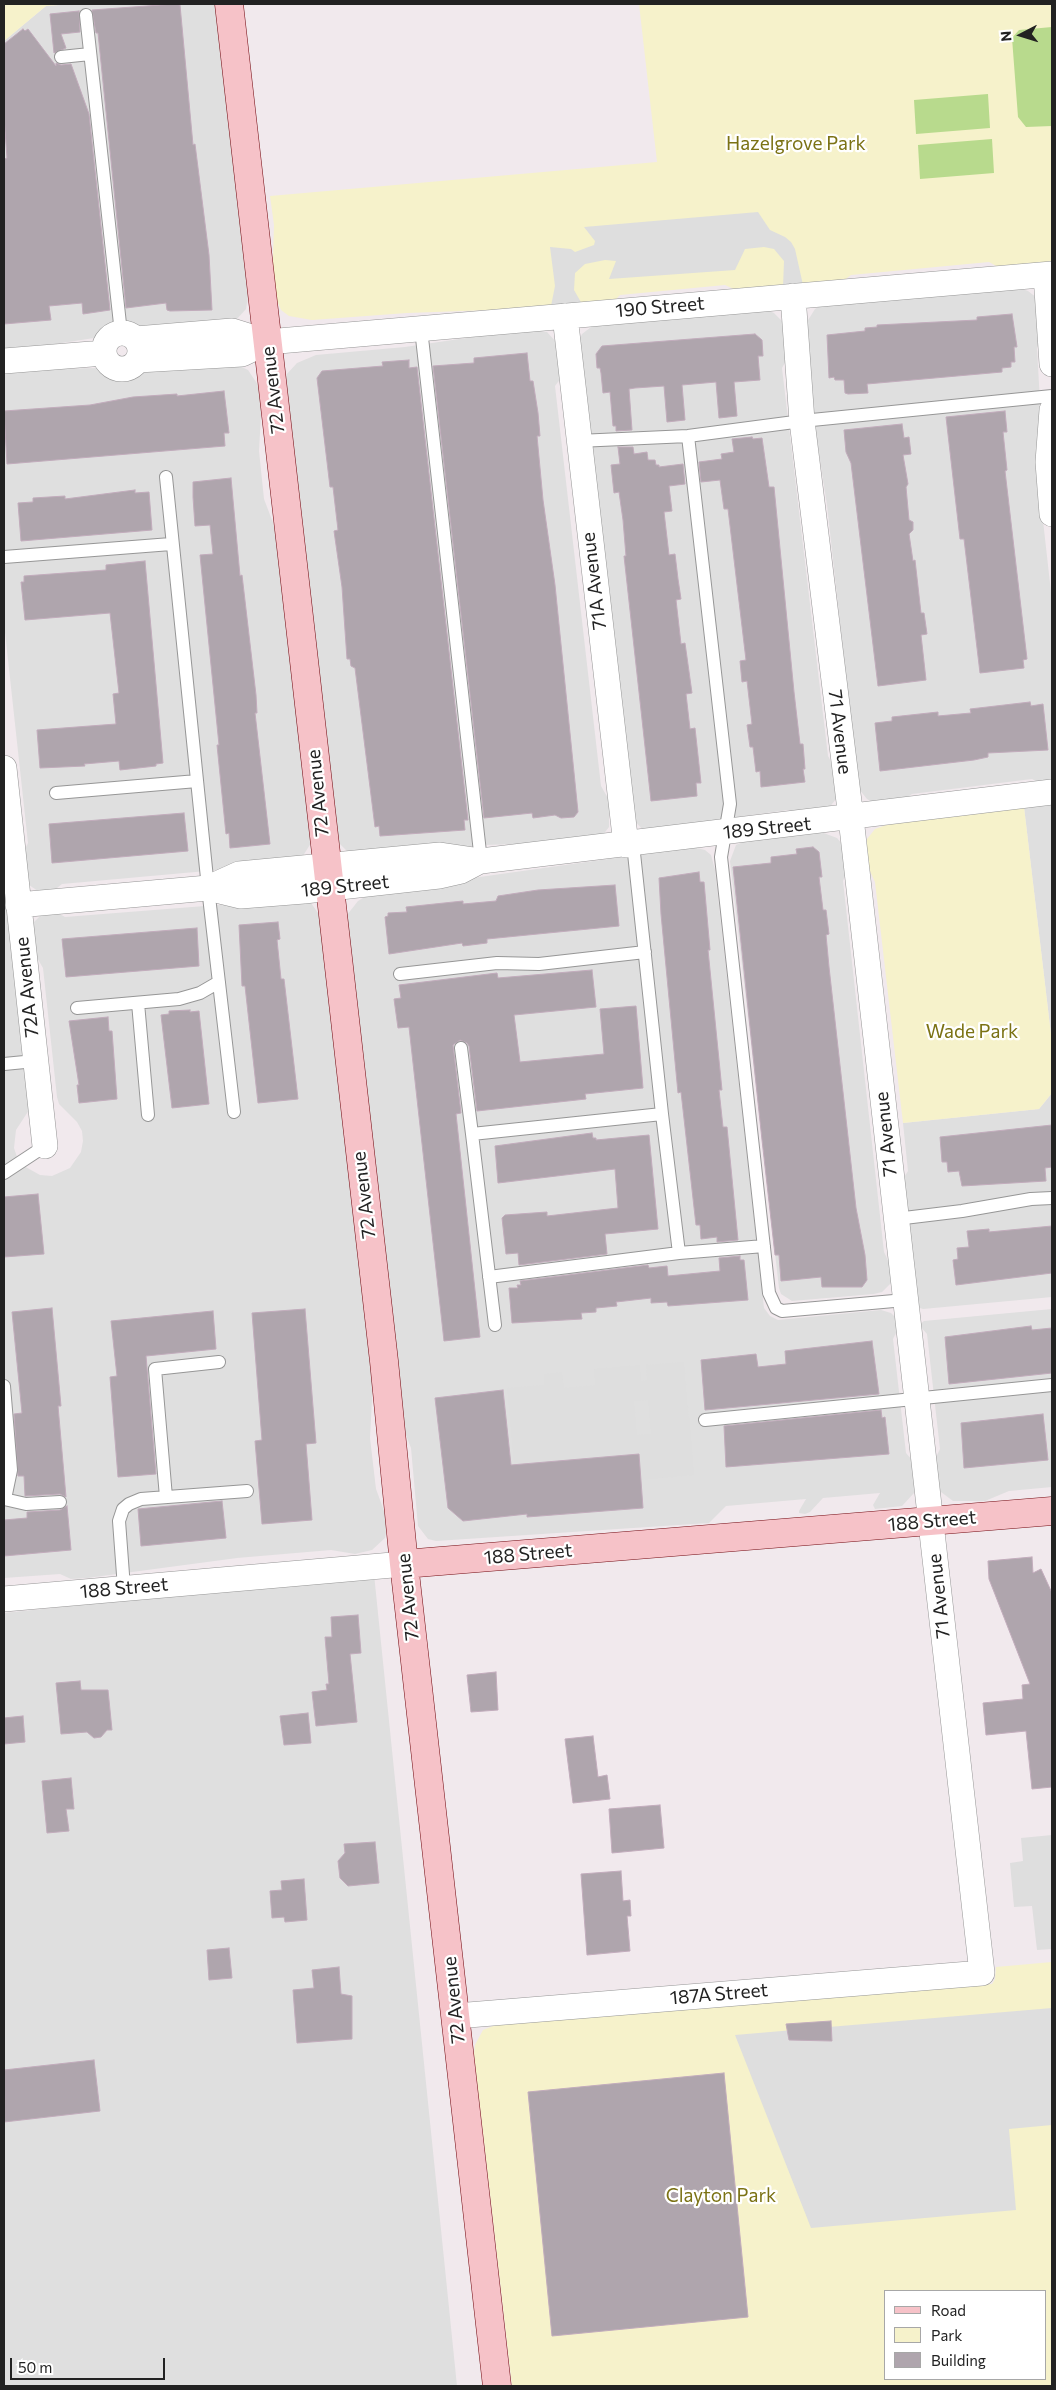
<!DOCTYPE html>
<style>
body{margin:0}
#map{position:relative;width:1056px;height:2390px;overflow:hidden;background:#f1e9ed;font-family:Commissioner,sans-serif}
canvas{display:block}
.frame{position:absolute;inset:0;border:5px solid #222;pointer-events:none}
.legend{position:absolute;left:884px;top:2290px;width:162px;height:90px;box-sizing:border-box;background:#fff;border:1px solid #a7a7a7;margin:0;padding:6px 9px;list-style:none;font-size:15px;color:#222}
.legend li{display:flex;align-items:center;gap:10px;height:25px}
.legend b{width:25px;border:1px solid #a7a7a7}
.north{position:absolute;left:996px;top:10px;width:50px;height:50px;-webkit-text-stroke:4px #fff;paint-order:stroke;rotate:265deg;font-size:14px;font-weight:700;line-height:20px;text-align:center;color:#222}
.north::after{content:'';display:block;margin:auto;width:18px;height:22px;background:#222;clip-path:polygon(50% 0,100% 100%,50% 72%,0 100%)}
.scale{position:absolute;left:10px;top:2358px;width:155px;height:22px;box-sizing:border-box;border:2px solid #222;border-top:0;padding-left:6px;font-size:15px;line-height:18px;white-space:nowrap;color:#222;-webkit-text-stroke:4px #fff;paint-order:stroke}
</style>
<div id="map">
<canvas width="1056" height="2390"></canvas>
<div class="frame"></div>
<ul class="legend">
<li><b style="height:6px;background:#f6c2c8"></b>Road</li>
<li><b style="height:14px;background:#f6f2cb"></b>Park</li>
<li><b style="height:14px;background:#afa5ad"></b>Building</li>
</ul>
<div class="north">N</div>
<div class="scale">50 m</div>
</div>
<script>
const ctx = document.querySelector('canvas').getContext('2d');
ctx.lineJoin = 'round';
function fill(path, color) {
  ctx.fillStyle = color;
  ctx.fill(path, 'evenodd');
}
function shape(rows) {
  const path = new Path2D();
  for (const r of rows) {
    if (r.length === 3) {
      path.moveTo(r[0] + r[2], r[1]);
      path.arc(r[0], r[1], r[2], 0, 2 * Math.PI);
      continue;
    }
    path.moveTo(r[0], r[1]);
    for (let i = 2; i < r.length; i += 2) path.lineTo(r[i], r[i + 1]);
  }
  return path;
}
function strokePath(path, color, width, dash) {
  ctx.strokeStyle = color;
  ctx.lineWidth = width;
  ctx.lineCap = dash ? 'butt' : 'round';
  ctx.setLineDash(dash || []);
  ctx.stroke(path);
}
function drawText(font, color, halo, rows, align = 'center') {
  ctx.font = font + ' Commissioner,sans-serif';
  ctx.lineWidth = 4.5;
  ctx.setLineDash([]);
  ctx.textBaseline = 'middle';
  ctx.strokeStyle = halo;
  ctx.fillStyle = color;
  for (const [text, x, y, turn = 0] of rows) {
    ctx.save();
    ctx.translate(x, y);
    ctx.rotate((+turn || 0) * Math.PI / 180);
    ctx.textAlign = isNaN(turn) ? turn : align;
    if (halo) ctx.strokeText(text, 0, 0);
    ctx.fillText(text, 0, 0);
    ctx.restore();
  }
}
fill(shape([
 [72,4,219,4,250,285,246,309,236,320,106,329,94,338,4,352,4,41,46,6],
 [1017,287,1028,291,1037,298,1041,338,1037,348,1040,402,1037,467,1052,601,1052,784,1041,784,1032,779,912,794,905,800,878,805,867,799,859,789,857,777,827,505,812,409,805,325,815,309,823,304],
 [767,310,774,313,783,322,787,359,782,368,828,756,835,769,837,798,827,810,799,814,788,810,643,830,633,819,579,341,582,334,595,324],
 [527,329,547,332,557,343,561,378,555,386,601,786,609,800,609,827,602,836,584,842,485,845,366,858,350,854,337,841,284,383,286,375,297,363,316,355,405,347],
 [238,365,248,370,260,388,262,397,259,451,264,499,278,536,311,843,301,859,284,864,62,884,52,892,38,891,29,885,23,853,28,843,4,623,4,370,97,368,120,375,143,368],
 [1052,804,1052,1043,1024,807],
 [821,832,837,838,843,845,848,868,843,881,884,1252,892,1269,891,1283,882,1292,874,1294,792,1301,781,1294,779,1288,730,861,736,845,743,842],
 [693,847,705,850,711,855,715,870,764,1308,770,1316,778,1320,881,1310,891,1313,895,1317,897,1331,893,1339,906,1453,912,1460,916,1487,914,1493,902,1506,875,1509,873,1505,880,1493,823,1498,810,1512,805,1514,799,1513,799,1511,806,1499,726,1506,709,1523,436,1541,428,1539,418,1526,411,1448,396,1409,346,925,347,915,358,901,373,892],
 [4,865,29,1110,16,1130,14,1148,17,1157,22,1165,40,1175,52,1176,70,1168,81,1152,83,1141,82,1131,77,1122,59,1104,57,1097,43,968,36,956,33,923,42,914,54,911,65,917,294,899,311,903,318,913,320,919,373,1381,370,1438,376,1489,388,1522,385,1538,372,1550,355,1554,331,1550,237,1558,87,1578,71,1579,60,1574,4,1578],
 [1052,1093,1052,1297,923,1309,917,1307,903,1179,908,1171,903,1123,1039,1109],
 [1052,1309,1052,1487,1009,1491,985,1501,953,1501,941,1492,937,1486,934,1461,940,1449,927,1334,919,1325,924,1321],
 [374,1574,457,2386,4,2386,4,1613]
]), '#dfdfdf');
fill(shape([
 [4,4,72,4,46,6,4,41],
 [639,4,1052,4,1052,264,998,267,989,262,851,275,843,281,736,290,725,285,620,295,615,300,518,309,407,313,312,320,289,316,281,310,272,288,274,225,270,196,657,162],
 [1024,807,1052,1043,1052,1093,1039,1109,903,1123,875,882,868,867,866,845,867,839,875,829,889,824],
 [1052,1962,1052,2386,512,2386,474,2054,475,2045,483,2030,498,2024,992,1984,995,1979,996,1967],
 [885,2291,1045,2291,1045,2379,885,2379]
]), '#f6f2cb');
fill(shape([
 [1052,27,1052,126,1026,127,1018,117,1012,38,1019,30],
 [988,94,990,128,916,134,914,100],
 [992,139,994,173,920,179,918,145]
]), '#b8da8d');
fill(shape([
 [758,212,770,230,785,237,791,242,795,249,803,285,783,287,784,261,774,249,764,247,745,249,735,270,609,279,616,261,605,260,585,264,575,273,574,290,582,304,551,306,555,286,550,247,571,249,575,252,594,245,595,241,584,227],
 [684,1362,694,1475,641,1480,639,1454,514,1465,507,1388,544,1385,544,1374,562,1372,564,1388,595,1385,594,1369,640,1365,641,1381,647,1380,646,1365],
 [648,1400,651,1434,637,1435,634,1401],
 [1052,1835,1052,1949,1037,1950,1032,1906,1014,1907,1010,1863,1023,1861,1021,1838],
 [1052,2008,1052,2125,1009,2129,1016,2210,811,2228,735,2035]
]), '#dedede');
const building = shape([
 [174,4,180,5,193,145,195,144,209,255,212,310,170,311,167,310,166,303,126,308,98,33,96,33,92,10,174,4],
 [79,11,80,32,61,34,66,48,54,53,50,14,79,11],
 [23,29,25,31,28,29,56,66,56,63,61,65,71,64,89,114,110,310,83,314,82,303,49,306,51,320,4,324,4,159,7,158,4,117,4,44,23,29],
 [1012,314,1017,347,1014,347,1015,362,1011,362,1011,367,1002,368,1002,372,867,384,868,393,848,394,845,393,844,380,835,380,834,377,829,378,827,335,865,331,865,328,877,327,877,325,977,320,977,317,1012,314],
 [755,334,762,340,763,356,758,356,760,380,734,382,737,416,719,418,716,382,682,385,685,420,667,422,664,386,635,388,629,389,632,430,616,431,616,426,613,426,610,392,603,393,601,373,600,368,597,368,596,354,602,346,755,334],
 [527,353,530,381,533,381,538,413,540,436,537,436,543,500,555,585,578,812,574,817,561,818,555,815,533,818,532,813,484,818,433,366,474,363,474,358,527,353],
 [409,360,409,368,417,367,468,820,464,820,465,830,380,836,379,826,375,827,355,668,351,666,350,659,347,659,342,587,334,531,338,530,333,487,330,487,317,378,322,371,383,366,382,362,409,360],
 [224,391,229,433,224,433,225,446,7,464,4,411,90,405,133,397,177,394,177,396,224,391],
 [1005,411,1007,432,1003,432,1007,470,1005,471,1027,659,1023,660,1024,668,980,673,964,539,960,539,946,417,1005,411],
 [902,424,904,438,909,437,911,454,903,455,908,484,906,487,909,520,913,522,913,530,909,534,913,561,915,560,921,613,924,613,927,634,921,635,926,680,878,686,851,463,846,452,844,430,902,424],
 [752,437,753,439,762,438,769,487,774,487,794,692,800,744,803,744,805,769,803,769,805,782,761,787,760,771,756,772,753,747,750,747,747,725,752,724,747,681,742,682,740,661,746,660,728,509,724,509,720,480,701,482,699,462,722,459,721,454,734,452,732,439,752,437],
 [618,447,633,447,634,454,647,452,648,460,655,460,656,465,659,465,659,467,683,464,685,484,669,486,672,511,664,512,669,555,675,554,678,579,681,599,676,600,681,644,685,643,692,693,686,694,690,729,695,728,701,783,696,783,697,796,651,801,624,556,626,556,623,520,619,492,614,493,611,465,620,464,618,447],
 [231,478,240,576,242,575,256,695,257,713,255,713,270,844,230,848,229,833,226,834,217,745,219,745,200,555,213,554,210,525,195,526,193,497,193,482,231,478],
 [135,490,135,493,149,492,152,530,21,541,18,503,33,502,33,498,65,496,65,499,135,490],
 [145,561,163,763,156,764,156,766,120,770,119,761,84,764,85,766,40,768,37,730,116,724,113,694,119,693,110,613,25,620,21,582,24,582,24,576,106,570,106,565,145,561],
 [1030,702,1031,706,1043,704,1048,750,988,753,988,757,974,760,880,771,875,723,892,721,892,717,938,712,938,716,971,713,970,709,1030,702],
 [184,813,188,851,52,863,49,824,184,813],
 [813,847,819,852,822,877,819,877,823,910,826,910,829,934,826,935,829,967,856,1208,865,1255,867,1280,862,1287,822,1287,821,1277,781,1281,779,1255,775,1255,762,1140,733,867,771,863,771,857,797,854,796,849,813,847],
 [699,872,700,882,704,882,710,950,708,950,722,1090,719,1090,723,1127,727,1127,738,1240,717,1242,717,1237,701,1239,700,1225,696,1225,681,1092,678,1093,661,914,659,878,699,872],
 [615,885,619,926,487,939,487,943,463,946,462,943,389,954,385,917,388,916,388,913,407,912,406,907,463,901,463,904,496,901,498,896,538,890,615,885],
 [278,922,280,939,277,940,281,979,284,979,298,1099,258,1103,245,986,242,986,239,925,278,922],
 [197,928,199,966,66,977,62,939,197,928],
 [592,970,596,1007,514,1015,520,1062,604,1054,600,1009,636,1006,643,1088,585,1094,586,1099,477,1111,469,1046,467,1043,460,1040,453,1045,461,1113,456,1114,480,1337,444,1341,409,1027,398,1028,394,999,401,998,399,985,497,973,498,978,592,970],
 [190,1010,190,1012,199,1011,209,1104,172,1108,161,1015,169,1014,169,1011,190,1010],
 [108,1017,109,1031,112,1031,117,1099,79,1103,77,1085,79,1085,69,1021,108,1017],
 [1052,1125,1052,1167,1045,1168,1046,1181,962,1186,959,1171,948,1172,947,1162,942,1162,940,1137,1052,1125],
 [592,1133,593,1138,596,1138,596,1140,649,1135,658,1229,605,1234,607,1254,519,1265,518,1253,506,1254,502,1218,505,1215,547,1212,547,1216,618,1208,615,1169,498,1183,495,1146,592,1133],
 [38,1194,44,1254,4,1257,4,1197,38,1194],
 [1052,1226,1052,1273,956,1285,953,1260,958,1259,957,1248,969,1247,967,1231,989,1229,989,1232,1052,1226],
 [740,1256,740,1260,744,1260,748,1300,668,1306,667,1302,651,1303,651,1298,616,1302,617,1306,596,1308,596,1312,581,1313,582,1319,512,1323,509,1288,518,1288,517,1285,521,1285,520,1281,648,1265,649,1268,667,1266,668,1276,720,1271,719,1258,740,1256],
 [52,1308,61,1406,58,1406,66,1497,60,1494,25,1496,24,1476,18,1476,14,1414,22,1413,12,1312,52,1308],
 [305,1309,316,1443,306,1444,312,1520,262,1524,255,1441,262,1440,252,1313,305,1309],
 [213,1311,216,1349,146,1356,156,1474,118,1477,110,1377,117,1376,111,1321,213,1311],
 [1031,1326,1032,1330,1052,1328,1052,1373,949,1384,945,1337,1031,1326],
 [872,1341,879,1394,705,1410,701,1360,756,1354,758,1367,786,1364,785,1351,872,1341],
 [503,1390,511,1465,639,1454,643,1508,527,1517,527,1514,463,1521,448,1508,435,1398,503,1390],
 [881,1410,882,1418,885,1417,889,1454,726,1467,724,1426,881,1410],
 [1043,1414,1048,1460,964,1468,961,1423,1043,1414],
 [222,1501,226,1538,141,1546,138,1509,222,1501],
 [67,1506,71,1550,4,1556,4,1520,27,1518,27,1512,60,1510,67,1506],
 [1032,1557,1033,1573,1041,1569,1052,1593,1052,1787,1032,1789,1026,1731,986,1735,983,1703,1023,1699,1022,1685,1030,1684,989,1579,988,1561,1032,1557],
 [358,1615,361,1653,350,1654,357,1722,316,1726,312,1692,327,1690,326,1684,329,1684,325,1637,332,1637,331,1617,358,1615],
 [496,1672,498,1710,471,1712,467,1675,496,1672],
 [80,1681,81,1690,108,1690,112,1730,107,1730,101,1737,94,1738,87,1732,61,1734,56,1683,80,1681],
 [308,1713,311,1743,284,1745,280,1716,308,1713],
 [23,1716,25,1742,4,1744,4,1718,23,1716],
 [593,1736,598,1777,607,1775,610,1799,573,1803,565,1739,593,1736],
 [71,1778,74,1809,66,1809,69,1831,47,1833,42,1781,71,1778],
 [660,1805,664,1848,612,1853,609,1809,660,1805],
 [375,1842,379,1883,348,1886,340,1878,338,1861,345,1853,344,1844,375,1842],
 [621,1871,623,1901,630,1900,631,1916,627,1916,630,1951,587,1955,581,1874,621,1871],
 [304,1879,307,1920,285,1922,284,1917,272,1918,270,1891,282,1890,281,1881,304,1879],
 [229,1948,232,1978,209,1980,207,1950,229,1948],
 [339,1967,341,1994,352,1996,352,2039,297,2043,293,1990,314,1988,312,1970,339,1967],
 [831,2021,832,2041,789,2040,786,2024,831,2021],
 [94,2060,100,2111,4,2122,4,2070,94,2060],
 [724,2073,748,2317,552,2336,528,2092,724,2073]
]);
fill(building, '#afa5ad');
strokePath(building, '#c2acbc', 1);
const lane = shape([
 [86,15,121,333],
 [61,57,90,54],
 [421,329,481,861],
 [688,436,730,804,721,857,769,1293,776,1308,782,1311,905,1300],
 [578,441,688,436,802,421,1052,396],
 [166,477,208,888,234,1112],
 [4,557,171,544],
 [56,793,197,781],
 [633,844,662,1114,679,1253],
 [400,974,497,963,539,964,645,952],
 [138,1003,148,1115],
 [77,1008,179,999,200,993,219,982],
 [461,1048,472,1134],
 [4,1064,35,1061],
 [4,1173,45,1146],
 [896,1219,962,1211,1031,1199,1052,1198],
 [489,1277,679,1253,764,1246],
 [495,1325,472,1134,662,1114],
 [4,1386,11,1470,5,1499],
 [705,1420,1052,1385],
 [166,1497,155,1369,219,1362],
 [4,1499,26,1504,60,1502],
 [124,1588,119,1521,123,1509,129,1504,141,1499,247,1491]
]);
const street = shape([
 [1046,275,1052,364],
 [565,316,626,845],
 [122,351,18],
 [136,339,232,331,267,342,1052,274],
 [138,360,242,354,267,342],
 [4,361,104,353],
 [1052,410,1048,462,1052,514],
 [4,768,45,1146],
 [208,888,241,896,304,891,439,876,461,871,480,861],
 [18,905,208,888,239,874,440,855,481,861,1052,792],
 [4,1599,404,1564],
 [456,2016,982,1973,851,818,802,421,793,296]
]);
const secondary = shape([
 [229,4,384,1361,404,1564,497,2386],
 [404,1564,1052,1511]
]);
strokePath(lane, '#969696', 14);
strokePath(street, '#969696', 26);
strokePath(secondary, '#740d14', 29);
strokePath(lane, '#fff', 12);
strokePath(street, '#fff', 25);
strokePath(secondary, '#f6c2c8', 28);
drawText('19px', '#7b7214', '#fff', [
 ["Hazelgrove Park",796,144],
 ["Wade Park",972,1032],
 ["Clayton Park",721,2196]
]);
drawText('19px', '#222', '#fff', [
 ["190 Street",660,307,-5],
 ["72 Avenue",273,390,-97],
 ["71A Avenue",594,581,-97],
 ["71 Avenue",840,732,83],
 ["72 Avenue",318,793,-96],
 ["189 Street",767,828,-6],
 ["189 Street",345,886,-6],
 ["72A Avenue",27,987,-96],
 ["71 Avenue",886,1134,-96],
 ["72 Avenue",364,1195,-97],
 ["188 Street",932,1521,-5],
 ["188 Street",528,1554,-5],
 ["188 Street",124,1588,-5],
 ["71 Avenue",939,1596,-96],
 ["72 Avenue",408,1597,-96],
 ["187A Street",719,1994,-5],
 ["72 Avenue",454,2000,-96]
]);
</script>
